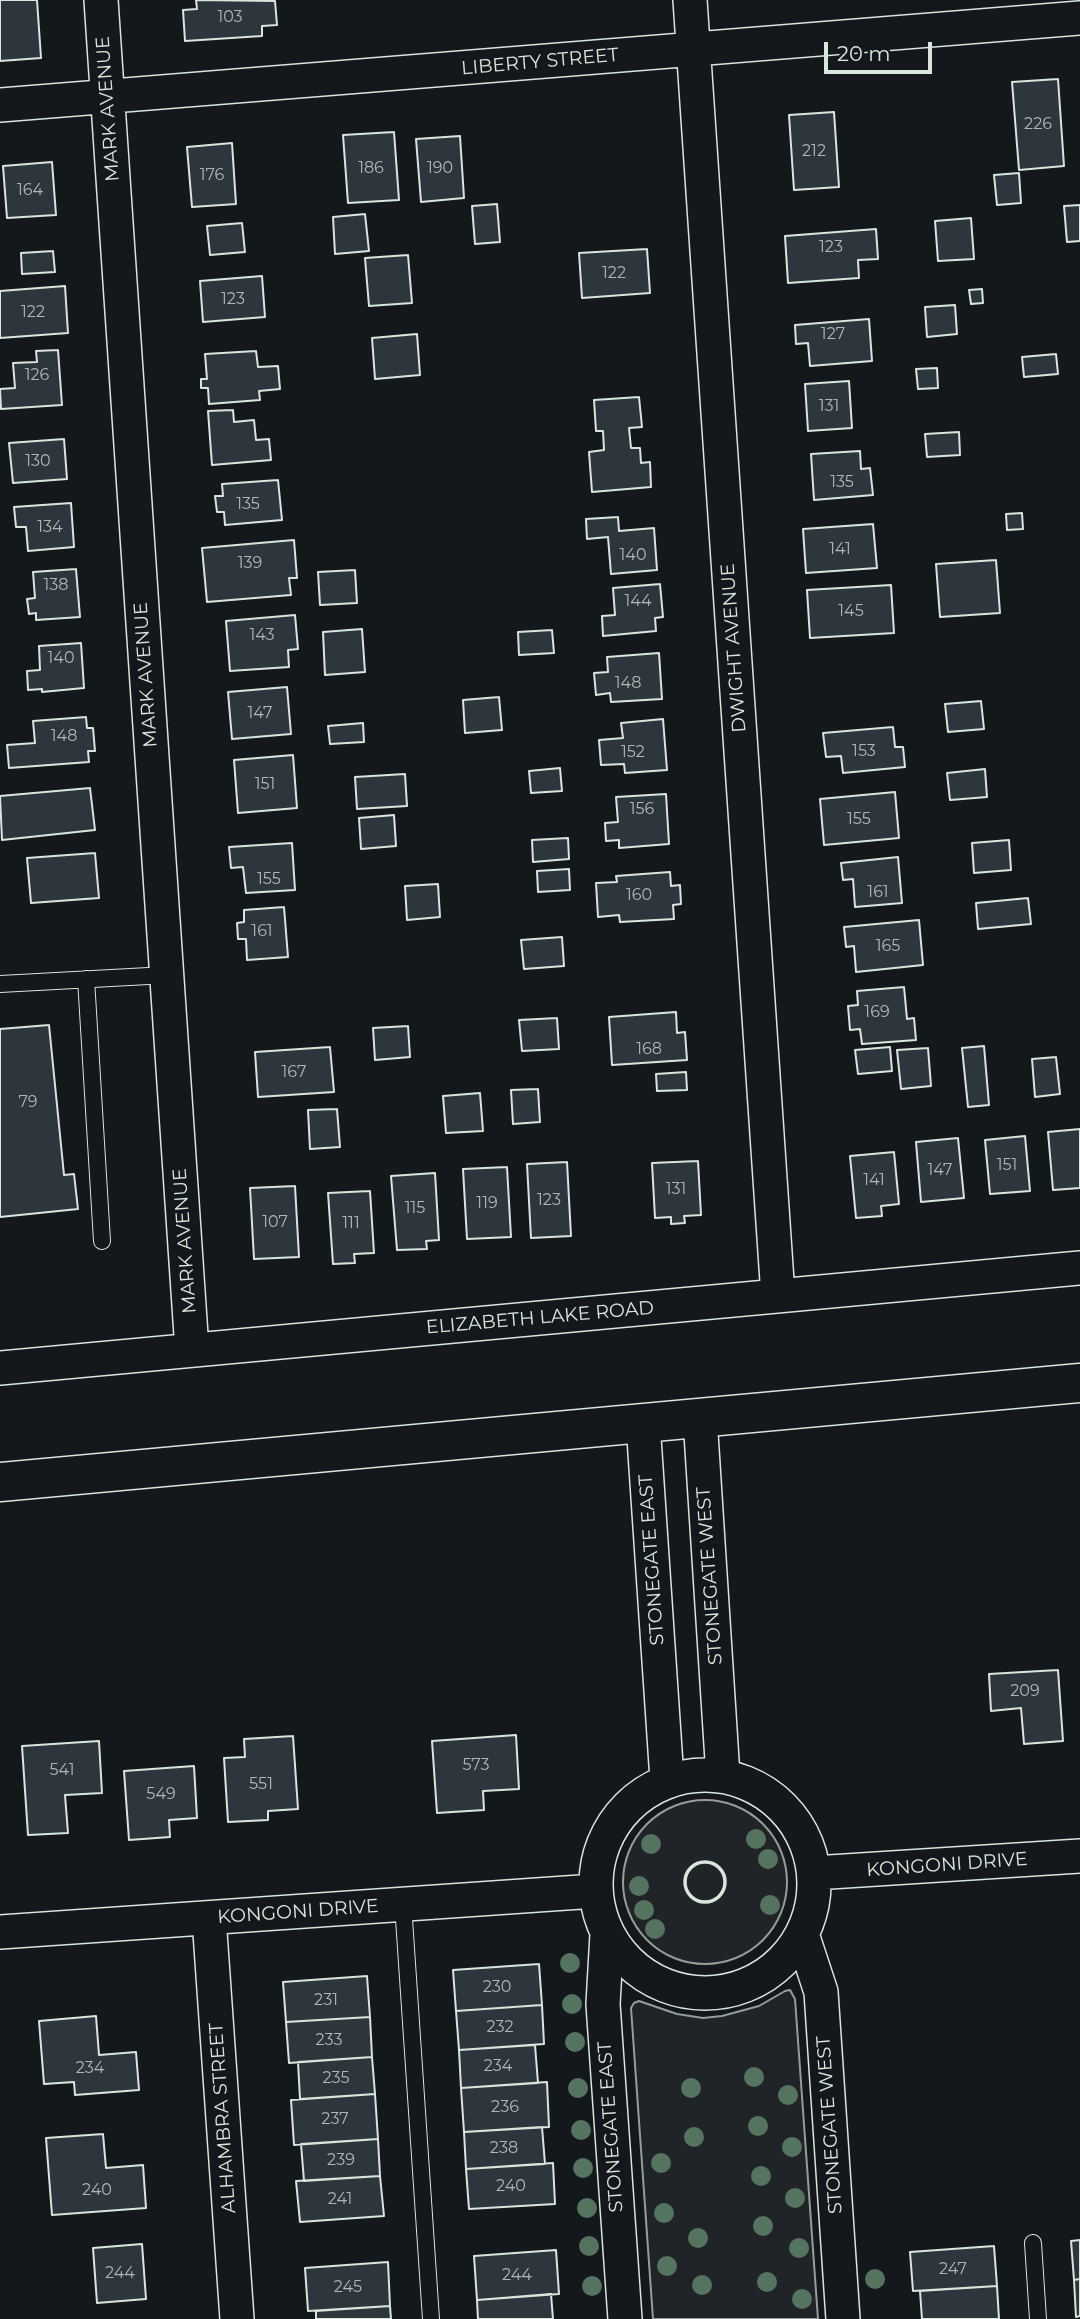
<!DOCTYPE html>
<style>
body{margin:0}
#map{position:relative;width:1080px;height:2319px;overflow:hidden;background:#14181c;font-family:Montserrat,sans-serif}
canvas{display:block}
.scale{position:absolute;left:824px;top:42px;width:108px;height:32px;box-sizing:border-box;border:4px solid #d8e6dc;border-top:0;padding-left:9px;font-size:21px;line-height:24px;white-space:nowrap;color:#d8e6dc;-webkit-text-stroke:5px #14181c;paint-order:stroke}
</style>
<div id="map">
<canvas width="1080" height="2319"></canvas>
<div class="scale">20 m</div>
</div>
<script>
const ctx = document.querySelector('canvas').getContext('2d');
ctx.lineJoin = 'round';
function fill(path, color) {
  ctx.fillStyle = color;
  ctx.fill(path, 'evenodd');
}
function shape(rows) {
  const path = new Path2D();
  for (const r of rows) {
    if (r.length === 3) {
      path.moveTo(r[0] + r[2], r[1]);
      path.arc(r[0], r[1], r[2], 0, 2 * Math.PI);
      continue;
    }
    path.moveTo(r[0], r[1]);
    for (let i = 2; i < r.length; i += 2) path.lineTo(r[i], r[i + 1]);
  }
  return path;
}
function strokePath(path, color, width, dash) {
  ctx.strokeStyle = color;
  ctx.lineWidth = width;
  ctx.lineCap = dash ? 'butt' : 'round';
  ctx.setLineDash(dash || []);
  ctx.stroke(path);
}
function drawText(font, color, halo, rows, align = 'center') {
  ctx.font = font + ' Montserrat,sans-serif';
  ctx.lineWidth = 5;
  ctx.setLineDash([]);
  ctx.textBaseline = 'middle';
  ctx.strokeStyle = halo;
  ctx.fillStyle = color;
  for (const [text, x, y, turn = 0] of rows) {
    ctx.save();
    ctx.translate(x, y);
    ctx.rotate((+turn || 0) * Math.PI / 180);
    ctx.textAlign = isNaN(turn) ? turn : align;
    if (halo) ctx.strokeText(text, 0, 0);
    ctx.fillText(text, 0, 0);
    ctx.restore();
  }
}
const green = shape([
 [705,1882,82],
 [790,1990,795,1999,818,2319,653,2319,631,2008,634,2003,639,2001,677,2014,703,2018,722,2016,759,2006,785,1991,790,1990]
]);
fill(green, '#202428');
strokePath(green, '#939e99', 2);
const building = shape([
 [0,0,37,0,41,58,0,61,0,0],
 [196,0,275,1,277,25,262,26,262,36,185,41,183,10,197,9,196,0],
 [1058,79,1064,166,1019,170,1012,82,1058,79],
 [834,112,839,187,794,190,789,115,834,112],
 [394,132,399,200,348,203,343,135,394,132],
 [460,136,464,198,421,202,416,139,460,136],
 [232,143,236,204,192,207,187,147,232,143],
 [52,162,56,215,7,218,3,166,52,162],
 [1019,173,1021,203,997,205,994,175,1019,173],
 [497,204,500,242,475,244,472,206,497,204],
 [1080,205,1080,241,1067,242,1064,206,1080,205],
 [365,214,369,251,335,254,333,217,365,214],
 [971,218,974,259,938,261,935,221,971,218],
 [242,223,245,252,210,255,207,226,242,223],
 [876,229,878,259,858,260,859,278,788,283,785,236,876,229],
 [647,249,650,293,582,298,579,253,647,249],
 [53,251,55,272,22,274,21,253,53,251],
 [408,255,412,303,369,306,365,258,408,255],
 [262,276,265,317,203,322,200,281,262,276],
 [65,286,68,333,0,338,0,291,65,286],
 [982,289,983,303,971,304,969,290,982,289],
 [955,305,957,334,927,337,925,307,955,305],
 [869,319,872,361,810,366,808,343,796,344,795,325,869,319],
 [417,334,420,375,375,379,372,338,417,334],
 [58,350,62,405,1,409,0,389,15,388,13,363,37,362,36,351,58,350],
 [256,351,258,367,278,366,280,389,259,391,260,400,209,404,208,388,201,388,201,379,207,379,205,354,256,351],
 [1056,354,1058,374,1024,377,1022,357,1056,354],
 [937,368,938,388,918,389,916,369,937,368],
 [849,381,852,428,808,431,805,384,849,381],
 [639,397,642,427,629,428,631,448,640,448,641,463,650,462,651,487,592,492,589,452,604,450,603,431,596,431,594,400,639,397],
 [233,410,234,422,254,420,256,440,269,439,271,460,212,465,208,411,233,410],
 [959,432,960,455,927,457,925,434,959,432],
 [64,439,67,479,13,483,9,443,64,439],
 [860,451,861,469,870,468,873,495,814,500,811,454,860,451],
 [278,480,282,520,225,525,224,512,217,512,215,496,223,496,222,484,278,480],
 [71,503,74,547,28,551,26,527,16,527,14,507,71,503],
 [1022,513,1023,529,1007,530,1006,514,1022,513],
 [618,517,619,531,654,528,657,570,611,574,608,537,587,539,586,519,618,517],
 [873,524,877,568,806,573,803,529,873,524],
 [294,540,297,578,289,578,291,595,207,602,202,548,294,540],
 [996,560,1000,613,940,617,936,564,996,560],
 [76,569,80,617,36,620,36,613,29,614,27,599,35,598,33,572,76,569],
 [355,570,357,603,320,605,318,572,355,570],
 [660,584,663,617,655,618,656,631,603,636,602,616,615,615,613,588,660,584],
 [891,585,894,633,810,638,807,590,891,585],
 [295,615,298,649,288,650,289,667,230,671,226,621,295,615],
 [362,629,365,672,325,675,323,632,362,629],
 [552,630,554,653,519,655,518,632,552,630],
 [81,643,84,688,42,692,42,689,28,690,27,671,40,670,39,646,81,643],
 [659,653,662,699,611,702,610,693,596,695,594,673,608,672,607,657,659,653],
 [287,687,291,734,232,739,228,692,287,687],
 [499,697,502,730,465,733,463,700,499,697],
 [981,701,984,729,948,732,945,704,981,701],
 [86,717,87,728,93,728,95,751,88,751,89,762,9,768,7,745,35,743,33,721,86,717],
 [663,719,667,770,625,773,624,764,601,765,599,740,623,738,621,723,663,719],
 [363,723,364,742,330,744,328,726,363,723],
 [893,727,895,747,903,747,905,767,843,773,841,756,826,757,823,733,893,727],
 [293,755,297,808,238,813,234,760,293,755],
 [560,768,562,791,531,793,529,771,560,768],
 [985,769,987,797,950,800,947,773,985,769],
 [405,774,407,806,357,809,355,777,405,774],
 [90,788,95,830,2,840,0,796,90,788],
 [895,792,899,838,824,845,820,799,895,792],
 [666,794,669,844,619,848,619,840,606,841,605,823,618,822,616,797,666,794],
 [394,815,396,846,361,849,359,818,394,815],
 [568,838,569,859,533,862,532,840,568,838],
 [1009,840,1011,870,974,873,972,843,1009,840],
 [292,843,295,890,246,893,243,867,231,868,229,847,292,843],
 [95,853,99,898,31,903,27,858,95,853],
 [898,857,902,903,855,907,853,879,843,880,841,863,898,857],
 [569,869,570,890,538,892,537,871,569,869],
 [670,872,671,886,680,885,681,904,673,905,674,919,620,922,619,915,598,917,596,883,617,882,616,876,670,872],
 [438,884,440,917,407,920,405,886,438,884],
 [1028,898,1031,924,978,929,976,903,1028,898],
 [284,907,288,957,247,960,246,939,238,939,237,923,244,922,244,910,284,907],
 [919,920,923,965,856,972,854,946,846,947,844,927,919,920],
 [562,937,564,966,524,969,521,940,562,937],
 [904,987,907,1019,914,1018,916,1040,862,1044,860,1029,850,1030,848,1006,858,1005,857,991,904,987],
 [676,1012,677,1033,685,1032,687,1060,612,1065,609,1017,676,1012],
 [557,1018,559,1049,522,1051,519,1020,557,1018],
 [49,1025,64,1175,74,1174,78,1209,0,1217,0,1029,49,1025],
 [408,1026,410,1057,375,1060,373,1028,408,1026],
 [984,1046,989,1105,968,1107,962,1048,984,1046],
 [330,1047,334,1092,258,1097,255,1052,330,1047],
 [890,1047,892,1071,858,1074,855,1050,890,1047],
 [928,1048,931,1086,901,1089,897,1050,928,1048],
 [1056,1057,1060,1094,1035,1097,1032,1059,1056,1057],
 [686,1072,687,1090,657,1091,656,1074,686,1072],
 [538,1089,540,1122,513,1124,511,1090,538,1089],
 [480,1093,483,1131,446,1133,443,1096,480,1093],
 [337,1109,340,1147,310,1149,308,1110,337,1109],
 [1080,1129,1080,1188,1053,1190,1048,1132,1080,1129],
 [1025,1136,1030,1191,990,1194,985,1140,1025,1136],
 [958,1138,964,1198,921,1202,916,1142,958,1138],
 [894,1152,899,1204,881,1206,882,1216,856,1218,850,1156,894,1152],
 [698,1161,701,1215,684,1216,685,1223,671,1224,671,1217,655,1218,652,1163,698,1161],
 [567,1162,571,1236,531,1238,527,1164,567,1162],
 [507,1167,511,1237,467,1239,463,1169,507,1167],
 [435,1173,439,1240,426,1241,427,1249,397,1250,391,1176,435,1173],
 [295,1186,299,1257,254,1259,250,1188,295,1186],
 [370,1191,374,1253,354,1254,355,1263,333,1264,328,1193,370,1191],
 [1058,1670,1063,1741,1024,1744,1021,1708,991,1711,989,1674,1058,1670],
 [516,1735,519,1789,483,1791,484,1810,437,1813,432,1741,516,1735],
 [293,1736,298,1809,268,1811,268,1820,228,1822,224,1758,245,1757,244,1739,293,1736],
 [99,1741,102,1793,65,1795,68,1833,28,1835,22,1746,99,1741],
 [194,1766,197,1818,169,1820,170,1837,129,1840,124,1771,194,1766],
 [539,1964,542,2005,456,2011,453,1970,539,1964],
 [367,1976,370,2017,286,2022,283,1982,367,1976],
 [542,2005,544,2044,459,2050,456,2011,542,2005],
 [96,2016,99,2055,136,2052,139,2090,75,2095,74,2082,44,2084,39,2021,96,2016],
 [370,2017,372,2057,289,2063,286,2022,370,2017],
 [535,2045,538,2083,461,2088,459,2050,535,2045],
 [372,2057,375,2094,300,2099,298,2062,372,2057],
 [547,2082,549,2127,464,2132,461,2088,547,2082],
 [375,2094,378,2139,294,2145,291,2100,375,2094],
 [542,2127,545,2164,466,2169,464,2132,542,2127],
 [103,2134,106,2168,143,2165,146,2208,52,2215,46,2138,103,2134],
 [378,2139,380,2176,304,2181,301,2144,378,2139],
 [553,2163,555,2204,469,2209,466,2169,553,2163],
 [380,2176,384,2216,300,2222,296,2181,380,2176],
 [1080,2240,1080,2279,1074,2280,1071,2241,1080,2240],
 [142,2244,146,2299,97,2303,93,2248,142,2244],
 [994,2246,997,2286,913,2291,910,2252,994,2246],
 [556,2250,559,2294,477,2300,474,2256,556,2250],
 [388,2262,390,2306,308,2311,305,2268,388,2262],
 [1080,2279,1080,2316,1076,2317,1074,2280,1080,2279],
 [997,2286,999,2319,922,2319,920,2291,997,2286],
 [551,2294,553,2319,478,2319,477,2300,551,2294],
 [390,2306,391,2319,316,2319,316,2311,390,2306]
]);
fill(building, '#2c363c');
strokePath(building, '#d8e6dc', 2);
const service = shape([
 [86,979,102,1241],
 [0,984,167,975],
 [403,1904,431,2319],
 [1033,2243,1038,2319]
]);
const minor = shape([
 [101,0,192,1350],
 [690,0,778,1296],
 [0,105,1080,18],
 [0,1368,1080,1268],
 [700,1418,723,1776],
 [643,1423,667,1780],
 [705,1884,109],
 [814,1873,1080,1856],
 [209,1918,237,2319],
 [0,1932,595,1891],
 [607,1934,603,2004,625,2319],
 [802,1934,821,1992,843,2319]
]);
const secondary = shape([
 [0,1482,1080,1383]
]);
strokePath(service, '#d8e6dc', 18);
strokePath(minor, '#d8e6dc', 36);
strokePath(secondary, '#d8e6dc', 41);
strokePath(service, '#14181c', 16);
strokePath(minor, '#14181c', 33);
strokePath(secondary, '#14181c', 38);
strokePath(shape([
 [705,1882,20]
]), '#d8e6dc', 3.5);
ctx.fillStyle = '#55745f';
for (const [x, y] of [
 [756,1839],
 [651,1844],
 [768,1859],
 [639,1886],
 [770,1905],
 [644,1910],
 [655,1929],
 [570,1963],
 [572,2004],
 [575,2042],
 [754,2077],
 [578,2088],
 [691,2088],
 [788,2095],
 [758,2126],
 [581,2130],
 [694,2137],
 [792,2147],
 [661,2163],
 [583,2168],
 [761,2176],
 [795,2198],
 [587,2208],
 [664,2213],
 [763,2226],
 [698,2238],
 [589,2246],
 [799,2248],
 [667,2266],
 [875,2279],
 [767,2282],
 [702,2285],
 [592,2286],
 [802,2299]
]) {
  ctx.beginPath();
  ctx.arc(x, y, 10, 0, 2 * Math.PI);
  ctx.fill();
}
drawText('16px', '#adbab4', null, [
 ["103",230,17],
 ["226",1038,124],
 ["212",814,151],
 ["186",371,168],
 ["190",440,168],
 ["176",212,175],
 ["164",30,190],
 ["123",831,247],
 ["122",614,273],
 ["123",233,299],
 ["122",33,312],
 ["127",833,334],
 ["126",37,375],
 ["131",829,406],
 ["130",38,461],
 ["135",842,482],
 ["135",248,504],
 ["134",50,527],
 ["141",840,549],
 ["140",633,555],
 ["139",250,563],
 ["138",56,585],
 ["144",638,601],
 ["145",851,611],
 ["143",262,635],
 ["140",61,658],
 ["148",628,683],
 ["147",260,713],
 ["148",64,736],
 ["153",864,751],
 ["152",633,752],
 ["151",265,784],
 ["156",642,809],
 ["155",859,819],
 ["155",269,879],
 ["161",878,892],
 ["160",639,895],
 ["161",262,931],
 ["165",888,946],
 ["169",877,1012],
 ["168",649,1049],
 ["167",294,1072],
 ["79",28,1102],
 ["151",1007,1165],
 ["147",940,1170],
 ["141",874,1180],
 ["131",676,1189],
 ["123",549,1200],
 ["119",487,1203],
 ["115",415,1208],
 ["107",275,1222],
 ["111",351,1223],
 ["209",1025,1691],
 ["573",476,1765],
 ["541",62,1770],
 ["551",261,1784],
 ["549",161,1794],
 ["230",497,1987],
 ["231",326,2000],
 ["232",500,2027],
 ["233",329,2040],
 ["234",498,2066],
 ["234",90,2068],
 ["235",336,2078],
 ["236",505,2107],
 ["237",335,2119],
 ["238",504,2148],
 ["239",341,2160],
 ["240",511,2186],
 ["240",97,2190],
 ["241",340,2199],
 ["247",953,2269],
 ["244",120,2273],
 ["244",517,2275],
 ["245",348,2287]
]);
drawText('19px', '#d8e6dc', '#14181c', [
 ["LIBERTY STREET",540,62,-5],
 ["MARK AVENUE",108,109,-94],
 ["DWIGHT AVENUE",734,648,-94],
 ["MARK AVENUE",146,675,-94],
 ["MARK AVENUE",185,1241,-94],
 ["ELIZABETH LAKE ROAD",540,1318,-5],
 ["STONEGATE EAST",652,1560,-94],
 ["STONEGATE WEST",710,1576,-94],
 ["KONGONI DRIVE",947,1865,-4],
 ["KONGONI DRIVE",298,1912,-4],
 ["ALHAMBRA STREET",223,2118,-94],
 ["STONEGATE WEST",830,2125,-94],
 ["STONEGATE EAST",611,2127,-94]
]);
</script>
